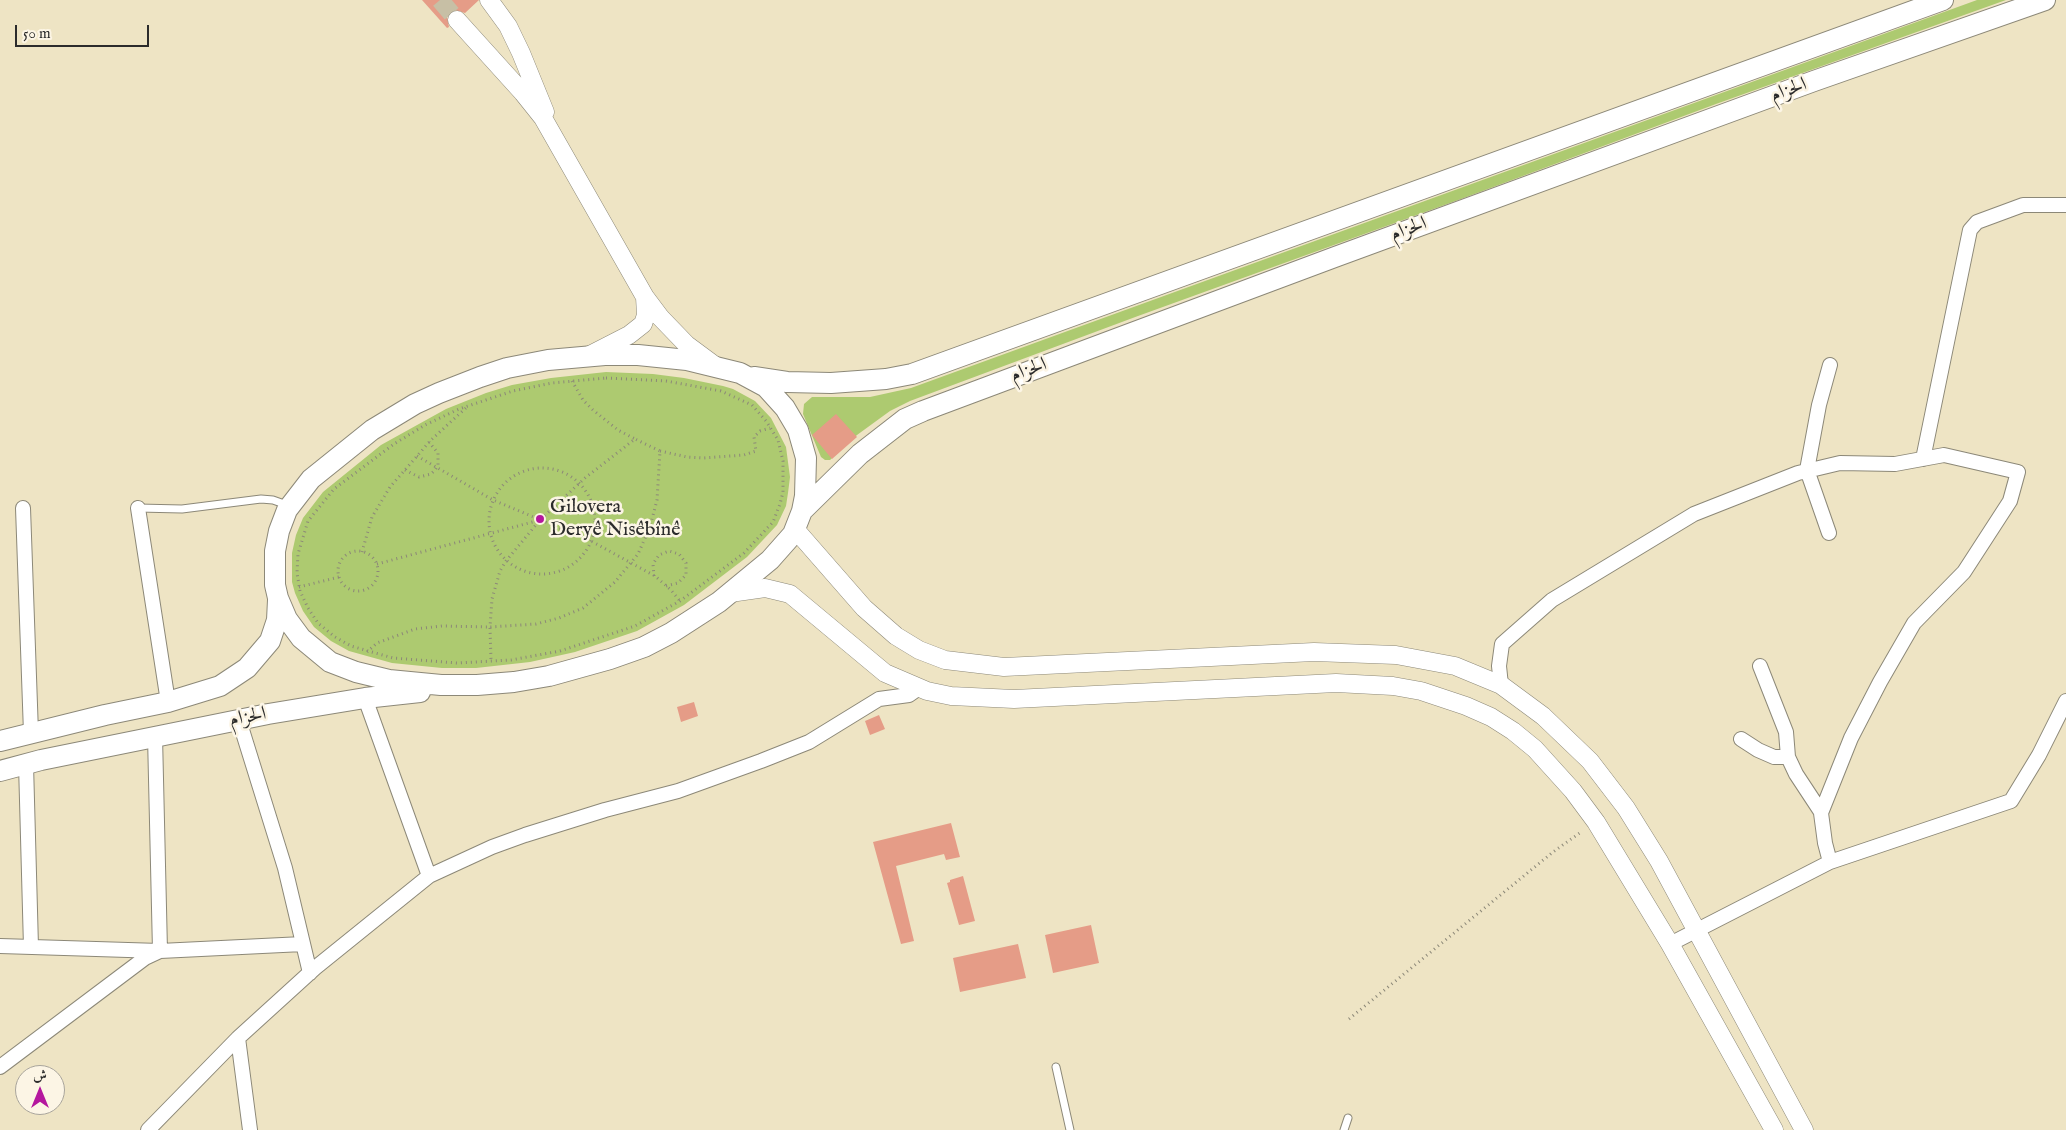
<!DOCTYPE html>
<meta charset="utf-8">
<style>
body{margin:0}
#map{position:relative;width:2066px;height:1130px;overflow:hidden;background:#eee4c4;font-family:"IM FELL English",Amiri,serif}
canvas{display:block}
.north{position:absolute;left:15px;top:1065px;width:50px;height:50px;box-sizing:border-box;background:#fcf5e5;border:1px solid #a8a49b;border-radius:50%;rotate:0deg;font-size:14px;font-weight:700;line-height:20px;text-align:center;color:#2b2b2b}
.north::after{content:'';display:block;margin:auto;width:18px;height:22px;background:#b5179e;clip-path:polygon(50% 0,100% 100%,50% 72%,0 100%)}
.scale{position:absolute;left:15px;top:25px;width:134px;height:22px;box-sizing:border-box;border:2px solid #2b2b2b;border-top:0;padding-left:6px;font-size:15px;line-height:18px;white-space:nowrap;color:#2b2b2b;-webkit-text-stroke:4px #fcf5e5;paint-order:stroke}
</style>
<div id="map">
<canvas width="2066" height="1130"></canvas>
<div class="north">ش</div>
<div class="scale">50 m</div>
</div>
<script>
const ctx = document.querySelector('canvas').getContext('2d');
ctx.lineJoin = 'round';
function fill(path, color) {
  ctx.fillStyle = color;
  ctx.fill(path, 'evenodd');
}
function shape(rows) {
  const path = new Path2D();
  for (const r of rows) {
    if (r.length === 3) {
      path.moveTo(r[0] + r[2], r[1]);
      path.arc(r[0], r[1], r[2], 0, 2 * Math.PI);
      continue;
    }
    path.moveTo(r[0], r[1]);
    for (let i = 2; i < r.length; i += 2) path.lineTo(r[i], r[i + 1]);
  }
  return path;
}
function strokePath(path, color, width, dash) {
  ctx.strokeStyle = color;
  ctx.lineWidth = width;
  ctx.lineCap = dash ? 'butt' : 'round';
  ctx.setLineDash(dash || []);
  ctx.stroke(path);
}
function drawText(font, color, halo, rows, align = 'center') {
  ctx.font = font + ' "IM FELL English",Amiri,serif';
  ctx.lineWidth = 5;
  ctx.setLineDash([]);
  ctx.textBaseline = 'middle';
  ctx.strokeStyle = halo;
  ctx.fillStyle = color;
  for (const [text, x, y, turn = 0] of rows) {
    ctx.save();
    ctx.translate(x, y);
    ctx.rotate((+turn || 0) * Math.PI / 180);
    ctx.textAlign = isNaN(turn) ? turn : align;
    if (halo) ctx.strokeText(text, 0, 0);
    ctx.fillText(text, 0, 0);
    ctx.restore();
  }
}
fill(shape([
 [1977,0,2006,0,1716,104,1461,199,1138,316,910,401,890,411,857,435,830,460,825,460,821,457,803,414,804,404,812,397,870,397,911,388],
 [606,372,653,374,684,378,723,386,733,389,755,401,771,418,786,447,790,477,788,493,786,506,777,525,747,557,684,605,637,631,575,652,530,662,476,668,442,668,392,663,349,651,331,641,314,627,303,611,295,593,292,582,292,553,296,535,303,518,323,492,381,445,446,409,486,393,512,385,551,378]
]), '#adca70');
fill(shape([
 [422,0,479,0,465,13,455,10,450,12,447,17,449,27,447,28],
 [836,414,857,437,832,459,812,435],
 [694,702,698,716,681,722,677,707],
 [879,715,885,729,870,735,865,721],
 [951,823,960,857,946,860,944,854,896,866,914,941,901,944,873,842],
 [963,876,975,921,959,925,947,883,950,882,950,880],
 [1091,925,1099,963,1053,973,1045,935],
 [1018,944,1026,978,960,992,953,958]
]), '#e59c87');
strokePath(shape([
 [440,0,457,20]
]), '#c7bfa5', 18, [18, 9]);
const service = shape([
 [138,508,182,509,261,499,273,500,287,505],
 [1056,1067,1070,1130],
 [1344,1130,1348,1118]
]);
const minor = shape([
 [1923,459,1970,230,1977,222,2023,205,2066,205],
 [23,508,31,733],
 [138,508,168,702],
 [1829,533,1807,470,1819,405,1830,365],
 [1760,666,1786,732,1788,757,1796,774,1821,812],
 [1501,685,1499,666,1502,644,1552,600,1694,514,1798,473,1840,463,1895,464,1944,455,2018,472,2010,501,1964,572,1914,623,1880,682,1851,738,1821,813,1825,843,1830,862],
 [365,698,429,876],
 [239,720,285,868,310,973],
 [1741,739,1758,750,1774,757,1788,757],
 [26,764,31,947],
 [1670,944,1830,862,2011,801,2039,755,2066,701],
 [0,946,160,951,303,944],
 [238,1038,250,1130],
 [0,1067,145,958,160,951,155,736],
 [148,1130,238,1038,315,968,429,876,492,847,525,835,605,810,678,791,761,761,809,742,879,699,909,695,919,688]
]);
const tertiary = shape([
 [489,0,508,26,521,53,545,112],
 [457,20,523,93,543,118,645,297,660,317,687,345,714,365],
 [588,356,629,335,643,324,646,315,645,297],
 [795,529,864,608,896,636,919,650,945,660,1004,667,1314,652,1396,655,1455,666,1501,685,1543,716,1590,761,1626,808,1659,861,1804,1130],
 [730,593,765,588,790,594,885,673,927,691,951,696,1014,699,1336,683,1393,686,1421,691,1466,706,1491,717,1513,731,1535,749,1573,791,1596,822,1670,944,1774,1130]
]);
const secondary = shape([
 [605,355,638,355,687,360,740,373,766,387,785,408,798,430,806,458,805,496,802,511,793,534,770,560,719,602,671,633,644,647,610,659,549,676,514,682,477,685,441,685,389,680,356,672,330,662,301,638,287,619,278,598,275,585,275,551,279,531,287,510,311,479,372,430,415,404,439,393,480,377,507,368,548,360,605,355],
 [754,377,787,382,831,383,886,379,912,374,1943,0],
 [802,511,860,454,905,419,923,411,1335,257,1814,81,2045,0],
 [0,741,105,715,168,702,220,686,247,668,270,641,277,620,278,600],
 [0,771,41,760,268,714,365,698,420,692]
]);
strokePath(service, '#8c8878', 9);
strokePath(minor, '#8c8878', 16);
strokePath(tertiary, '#8c8878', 19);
strokePath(secondary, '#8c8878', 22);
strokePath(shape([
 [606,378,666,381,721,391,752,405,766,421,778,440,783,461,783,492,780,504,773,522,744,553,680,601,635,626,560,651,511,660,457,663,393,658,351,646,335,637,318,623,308,608,300,591,297,573,298,554,308,521,334,489,394,444,425,425,459,409,513,391,552,383,606,378],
 [572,381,583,400,593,410,618,430,635,439],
 [660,451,687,457,703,458,744,455,756,451,754,437,760,431,770,428],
 [417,456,493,500,591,541,655,576,671,590,680,601],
 [542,521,53],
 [405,470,419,477,431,474,435,470,438,465,438,453,429,442],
 [358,571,20],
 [362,552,372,517,390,487,431,440,467,407],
 [377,564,540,520,585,478,635,439,660,451,657,500,650,527,638,554,615,582,583,608,559,618,536,624,490,627,492,599,500,571,506,561,540,520],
 [654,576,653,564,659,555,669,551,679,554,686,563,686,575,678,583,666,586],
 [299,587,339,577],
 [367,652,377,643,415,629,442,626,490,627,491,661],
 [1349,1019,1553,852,1581,832]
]), '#8c8878', 3, [1, 4]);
strokePath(service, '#fff', 7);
strokePath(minor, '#fff', 14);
strokePath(tertiary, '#fff', 18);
strokePath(secondary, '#fff', 20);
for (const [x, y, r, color] of [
 [540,519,5,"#b5179e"]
]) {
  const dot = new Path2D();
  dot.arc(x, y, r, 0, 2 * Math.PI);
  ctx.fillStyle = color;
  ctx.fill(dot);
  strokePath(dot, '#fcf5e5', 2);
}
drawText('20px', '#2b2b2b', '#fcf5e5', [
 ["الحزام",1789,91,-20],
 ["الحزام",1409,230,-20],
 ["الحزام",1029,371,-20],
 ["الحزام",248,718,-11]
]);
drawText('20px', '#2b2b2b', '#fcf5e5', [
 ["Gilovera",550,508],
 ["Deryê Nisêbînê",550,531]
], 'left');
</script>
